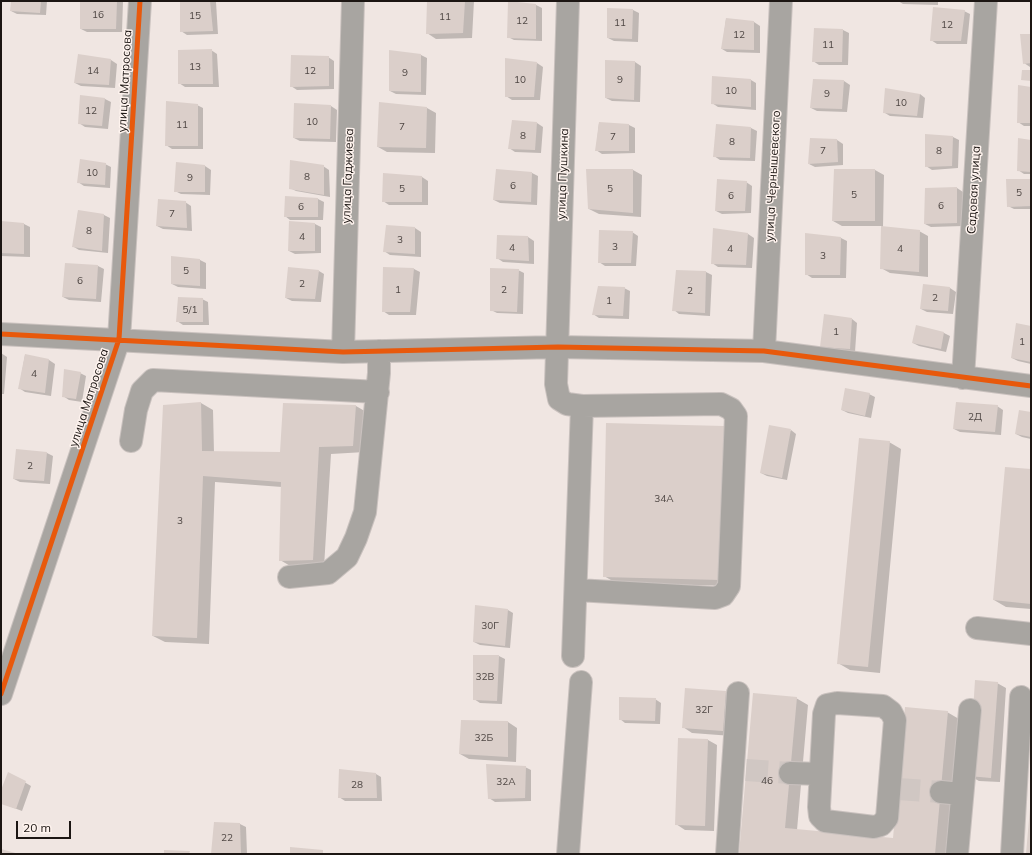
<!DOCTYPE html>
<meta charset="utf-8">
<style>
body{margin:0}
#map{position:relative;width:1032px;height:855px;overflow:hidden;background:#f0e6e2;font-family:Mulish,sans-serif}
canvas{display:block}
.frame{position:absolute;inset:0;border:2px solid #1c1613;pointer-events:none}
.scale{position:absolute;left:16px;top:821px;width:55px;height:18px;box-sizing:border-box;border:2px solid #1c1613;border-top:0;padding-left:5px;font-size:12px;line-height:14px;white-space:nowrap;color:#1c1613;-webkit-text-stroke:3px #fef3ee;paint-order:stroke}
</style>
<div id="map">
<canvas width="1032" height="855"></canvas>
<div class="frame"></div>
<div class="scale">20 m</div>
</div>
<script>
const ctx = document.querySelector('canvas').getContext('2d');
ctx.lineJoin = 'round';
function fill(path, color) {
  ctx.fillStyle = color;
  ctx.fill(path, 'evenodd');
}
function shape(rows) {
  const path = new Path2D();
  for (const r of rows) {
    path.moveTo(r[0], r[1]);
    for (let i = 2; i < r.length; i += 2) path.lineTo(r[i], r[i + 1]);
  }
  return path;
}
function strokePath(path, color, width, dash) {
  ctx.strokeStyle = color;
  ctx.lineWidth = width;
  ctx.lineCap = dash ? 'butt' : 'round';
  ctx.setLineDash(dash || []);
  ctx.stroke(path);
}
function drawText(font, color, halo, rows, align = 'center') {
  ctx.font = font + ' Mulish,sans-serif';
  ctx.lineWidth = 3;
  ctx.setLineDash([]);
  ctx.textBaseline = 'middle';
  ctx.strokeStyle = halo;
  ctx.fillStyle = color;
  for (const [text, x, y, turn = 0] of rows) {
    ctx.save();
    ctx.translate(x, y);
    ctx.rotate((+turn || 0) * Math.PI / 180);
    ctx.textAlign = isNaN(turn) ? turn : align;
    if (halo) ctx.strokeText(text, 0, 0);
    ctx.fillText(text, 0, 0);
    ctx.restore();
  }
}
fill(shape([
 [12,1,47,1,46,15,17,14,11,11],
 [81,1,123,1,122,32,87,32,81,29],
 [181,1,216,2,218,34,187,35,181,31],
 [428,1,474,1,472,38,436,39,427,33],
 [898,1,938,1,938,5,903,4],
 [536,5,542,8,542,41,514,40,508,37],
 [633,10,639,13,638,42,614,41,608,38],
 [964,11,970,14,967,44,937,44,931,40],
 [726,19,754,22,760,26,760,53,727,52,722,49],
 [843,30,849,33,848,65,819,65,813,61],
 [1031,35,1031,67,1030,67,1024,63],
 [211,50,217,54,219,87,185,87,179,83],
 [421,55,427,58,426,95,396,94,390,91],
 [328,57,334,61,334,89,297,90,291,86],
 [111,60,117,64,115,88,81,86,75,83],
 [635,62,641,66,640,102,612,101,606,98],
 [537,63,543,67,540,100,512,100,506,96],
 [751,80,756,83,756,110,718,107,712,103],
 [844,81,850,85,847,112,817,111,811,108],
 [1031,88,1031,126,1024,126,1018,122],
 [920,94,925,98,923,118,890,116,885,113],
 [81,96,105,99,111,102,108,129,85,127,79,123],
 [380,103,427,108,436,113,435,153,387,152,378,147],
 [197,105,203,108,203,149,172,149,166,145],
 [331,106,337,110,336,142,300,141,294,138],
 [537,123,543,127,541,153,515,152,509,148],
 [599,123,629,125,635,128,635,153,602,154,596,150],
 [751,128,757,131,755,161,720,160,714,156],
 [953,137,959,140,958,168,932,170,926,166],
 [837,140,843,144,843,165,815,167,809,164],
 [1031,141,1031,174,1024,174,1018,170],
 [105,164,111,167,110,188,84,186,78,182],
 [205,166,211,170,210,195,181,194,175,191],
 [323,166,329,170,330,197,296,191,290,188],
 [633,170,642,175,641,217,599,214,589,209],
 [875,170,884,175,883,227,919,231,928,236,928,277,890,273,881,268,882,226,842,226,833,221],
 [532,173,538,176,537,205,500,203,494,200],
 [422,177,428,181,428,205,389,205,383,201],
 [1031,180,1031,209,1014,209,1008,206],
 [746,182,752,186,751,213,722,214,716,211],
 [957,188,963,192,963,226,931,227,925,224],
 [286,197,318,199,324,202,323,220,290,220,285,216],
 [185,202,191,206,192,231,163,229,157,226],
 [78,212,104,215,110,218,108,253,79,250,74,247],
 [1,222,24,224,30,227,30,257,1,256],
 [315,224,321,227,321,253,295,254,289,251],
 [387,226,415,228,421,232,421,257,390,255,384,251],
 [632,232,638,236,636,266,605,266,599,262],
 [748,234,754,238,752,268,718,267,712,263],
 [806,234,841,238,847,241,846,278,812,278,806,274],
 [528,237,534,241,534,264,503,262,497,258],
 [172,257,200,260,206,263,206,289,178,287,172,284],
 [98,266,104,269,101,302,69,300,63,297],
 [384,268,414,269,420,272,416,315,389,315,383,311],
 [518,270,524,273,523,314,497,313,491,310],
 [319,271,324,274,321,302,292,301,286,298],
 [677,271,706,272,712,275,710,316,679,314,674,310],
 [624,288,630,291,629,319,599,318,593,314],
 [950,288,956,292,953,314,927,312,921,309],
 [202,299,208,302,209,325,183,325,177,321],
 [852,319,857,323,855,352,827,350,822,346],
 [917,327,944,333,950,336,946,352,919,346,913,343],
 [1031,327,1031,364,1018,361,1012,358],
 [1,353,7,357,4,394,1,394],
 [25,355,49,360,55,364,51,396,25,392,19,388],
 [80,373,86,376,82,402,69,400,63,396],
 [869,394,875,397,871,418,848,413,842,410],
 [201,403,213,410,214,453,281,454,284,404,356,406,368,413,365,452,331,454,324,567,292,567,280,560,282,487,215,482,209,644,165,642,153,636],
 [997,406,1003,410,1001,435,960,432,954,429],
 [1031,413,1031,439,1022,437,1016,434],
 [607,424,724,427,736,434,733,586,616,583,604,576],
 [791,430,796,434,787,480,767,476,761,473],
 [889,442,901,449,880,673,850,670,838,663],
 [17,450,47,453,53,456,50,484,20,482,14,479],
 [1031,470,1031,609,1006,607,994,600],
 [508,610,513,613,510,648,480,645,474,642],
 [499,656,505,659,502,704,480,703,474,699],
 [997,683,1006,688,1000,782,979,781,970,776],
 [726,692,735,697,732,736,692,733,683,727],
 [796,698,808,705,797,830,894,839,947,712,959,719,947,854,740,854],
 [655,699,661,703,660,724,625,723,620,719],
 [508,722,517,728,516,762,469,759,460,754],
 [679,739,708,740,717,745,714,831,685,830,676,824],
 [525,767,531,770,531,801,495,802,489,798],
 [9,773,31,786,22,811,1,803,1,793],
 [376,774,381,777,382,801,345,801,339,797],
 [1031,807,1031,854,1027,854],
 [215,823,240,824,246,827,247,854,212,854]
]), '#0003');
fill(shape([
 [11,1,41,1,40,13,10,11],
 [80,1,117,1,116,29,80,29],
 [180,1,210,1,213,31,180,32],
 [427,1,465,1,463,33,426,34],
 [508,1,536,4,536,39,507,38],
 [933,7,965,10,961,41,930,41],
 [607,8,633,9,632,39,607,38],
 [726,18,754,21,754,50,721,49],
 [814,28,843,29,842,62,812,62],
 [1020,34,1031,34,1031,63,1023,64],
 [212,49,213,84,178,84,178,50],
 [389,50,421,54,421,92,389,91],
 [78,54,111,59,109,85,74,83],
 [291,55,329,56,329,86,290,87],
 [505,58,537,62,534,97,505,97],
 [605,60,635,61,634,100,605,98],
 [1022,70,1031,70,1031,81,1021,80],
 [712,76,751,79,751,107,711,104],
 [813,79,844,80,842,109,810,108],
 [1018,85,1031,87,1031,123,1017,123],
 [885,88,920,94,917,116,883,113],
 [80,95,105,98,102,126,78,124],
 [166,101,198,104,198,146,165,146],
 [379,102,427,107,426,148,377,147],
 [294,103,331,105,330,139,293,138],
 [512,120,537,122,535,150,508,149],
 [599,122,629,124,629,151,595,151],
 [716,124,751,127,750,158,713,157],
 [925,134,953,136,952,166,925,167],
 [810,138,837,139,838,162,808,164],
 [1018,138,1031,140,1031,172,1017,171],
 [80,159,106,163,105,185,77,183],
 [290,160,324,165,324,195,289,189],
 [176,162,205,165,205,192,174,192],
 [496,169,532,172,531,202,493,200],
 [586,169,633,169,633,213,588,209],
 [834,169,875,169,875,221,832,221],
 [383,173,422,176,422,202,382,202],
 [717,179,747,181,745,211,715,211],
 [1006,179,1031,179,1031,206,1007,207],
 [957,187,957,223,924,224,925,188],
 [285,196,318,198,318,217,284,217],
 [158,199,186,201,187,228,156,226],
 [78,210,104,214,102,251,72,247],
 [1,221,24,223,24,254,1,253],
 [289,221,315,223,315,251,288,251],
 [386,225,415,227,415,254,383,252],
 [881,226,920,230,919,272,880,269],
 [713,228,748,233,746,265,711,264],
 [599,230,633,231,631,263,598,263],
 [805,233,841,237,840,275,805,275],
 [497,235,528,236,529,261,496,259],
 [171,256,200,259,200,286,171,284],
 [65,263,98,265,96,299,62,297],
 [288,267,319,270,315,299,285,298],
 [383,267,414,268,410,312,382,312],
 [490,268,519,269,517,312,490,311],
 [676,270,706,271,705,313,672,311],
 [923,284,950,287,948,311,920,309],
 [598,286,625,287,623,316,592,315],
 [178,297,203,298,203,322,176,322],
 [824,314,852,318,850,349,820,347],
 [1016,323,1031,326,1031,362,1011,358],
 [916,325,944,332,941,349,912,343],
 [25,354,49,359,45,393,18,389],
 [64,369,81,372,76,399,62,397],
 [845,388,870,393,865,416,841,410],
 [201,402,202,451,280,452,283,403,356,405,353,446,319,447,313,560,279,561,281,482,203,476,197,638,152,636,163,405],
 [956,402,998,405,995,432,953,429],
 [1019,410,1031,412,1031,437,1015,434],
 [606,423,724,426,721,580,603,577],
 [769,425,791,429,782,478,760,473],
 [859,438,890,441,868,667,837,664],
 [16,449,47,452,44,481,13,479],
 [1005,467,1031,469,1031,604,993,600],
 [475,605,508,609,505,646,473,642],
 [473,655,499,655,497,701,473,700],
 [975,680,998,682,991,778,969,776],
 [685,688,726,691,723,731,682,728],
 [753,693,797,697,785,828,893,838,905,707,948,711,935,854,739,854],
 [619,697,656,698,655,721,619,720],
 [461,720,508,721,508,757,459,754],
 [678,738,708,739,705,826,675,825],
 [486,764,526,766,525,798,488,799],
 [339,769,376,773,377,798,338,798],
 [8,772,26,781,16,809,1,804,1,790],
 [1030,808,1031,854,1026,854],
 [214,822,240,823,241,854,211,854],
 [290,847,323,850,323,854,290,854],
 [1,849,19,854,1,854],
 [164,850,190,851,189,854,164,854]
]), '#dbcfca');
strokePath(shape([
 [746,770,790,773],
 [898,789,941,792]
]), '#d0c7c3', 22, [22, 11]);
const minor = shape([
 [568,1,556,384,559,399,567,404,582,406,721,404,731,409,736,416,729,586,723,595,715,598,577,590],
 [1,334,343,352,558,347,764,351,1031,386],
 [764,351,781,1],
 [343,352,353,1],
 [963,378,986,1],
 [131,441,136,410,142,391,153,380,378,392],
 [289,577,328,573,347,557,356,538,365,512,379,373,379,351],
 [977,628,1031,634],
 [573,656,582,406],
 [1,694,119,339,140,1],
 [837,703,883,706,891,712,895,720,887,818,881,825,874,827,825,821,820,816,819,807,824,714,827,705,837,703],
 [790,773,820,774],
 [941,792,962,794],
 [568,854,581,682],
 [727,854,738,693],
 [957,854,970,710],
 [1012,854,1021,697]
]);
strokePath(minor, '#c9c1be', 24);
strokePath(minor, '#a8a5a1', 22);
strokePath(shape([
 [1,334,343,352,558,347,764,351,1031,386],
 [1,694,119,339,140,1]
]), '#e8590c', 5);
drawText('10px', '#4e4643', null, [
 ["16",98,15],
 ["15",195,16],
 ["11",445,17],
 ["12",522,21],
 ["11",620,23],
 ["12",947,25],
 ["12",739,35],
 ["11",828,45],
 ["13",195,67],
 ["14",93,71],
 ["12",310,71],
 ["9",405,73],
 ["10",520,80],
 ["9",620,80],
 ["10",731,91],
 ["9",827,94],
 ["10",901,103],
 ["12",91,111],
 ["10",312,122],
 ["11",182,125],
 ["7",402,127],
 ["8",523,136],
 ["7",613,137],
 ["8",732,142],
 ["7",823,151],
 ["8",939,151],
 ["10",92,173],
 ["8",307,177],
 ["9",190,178],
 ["6",513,186],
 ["5",402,189],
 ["5",610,189],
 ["5",1019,193],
 ["5",854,195],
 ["6",731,196],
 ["6",941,206],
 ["6",301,207],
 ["7",172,214],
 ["8",89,231],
 ["4",302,237],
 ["3",400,240],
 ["3",615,247],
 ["4",512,248],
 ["4",730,249],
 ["4",900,249],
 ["3",823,256],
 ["5",186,271],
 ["6",80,281],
 ["2",302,284],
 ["1",398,290],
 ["2",504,290],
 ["2",690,291],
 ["2",935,298],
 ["1",609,301],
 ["5/1",190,310],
 ["1",836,332],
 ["1",1022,342],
 ["4",34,374],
 ["2Д",975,417],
 ["2",30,466],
 ["34А",664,499],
 ["3",180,521],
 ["30Г",490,626],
 ["32В",485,677],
 ["32Г",704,710],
 ["32Б",484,738],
 ["46",767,781],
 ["32А",506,782],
 ["28",357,785],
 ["22",227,838]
]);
drawText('12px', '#1c1613', '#fef3ee', [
 ["улица Матросова",125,81,-87],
 ["улица Пушкина",563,174,-88],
 ["улица Гаджиева",348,176,-88],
 ["улица Чернышевского",773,176,-87],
 ["Садовая улица",974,190,-87],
 ["улица Матросова",89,398,-72]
]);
</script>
